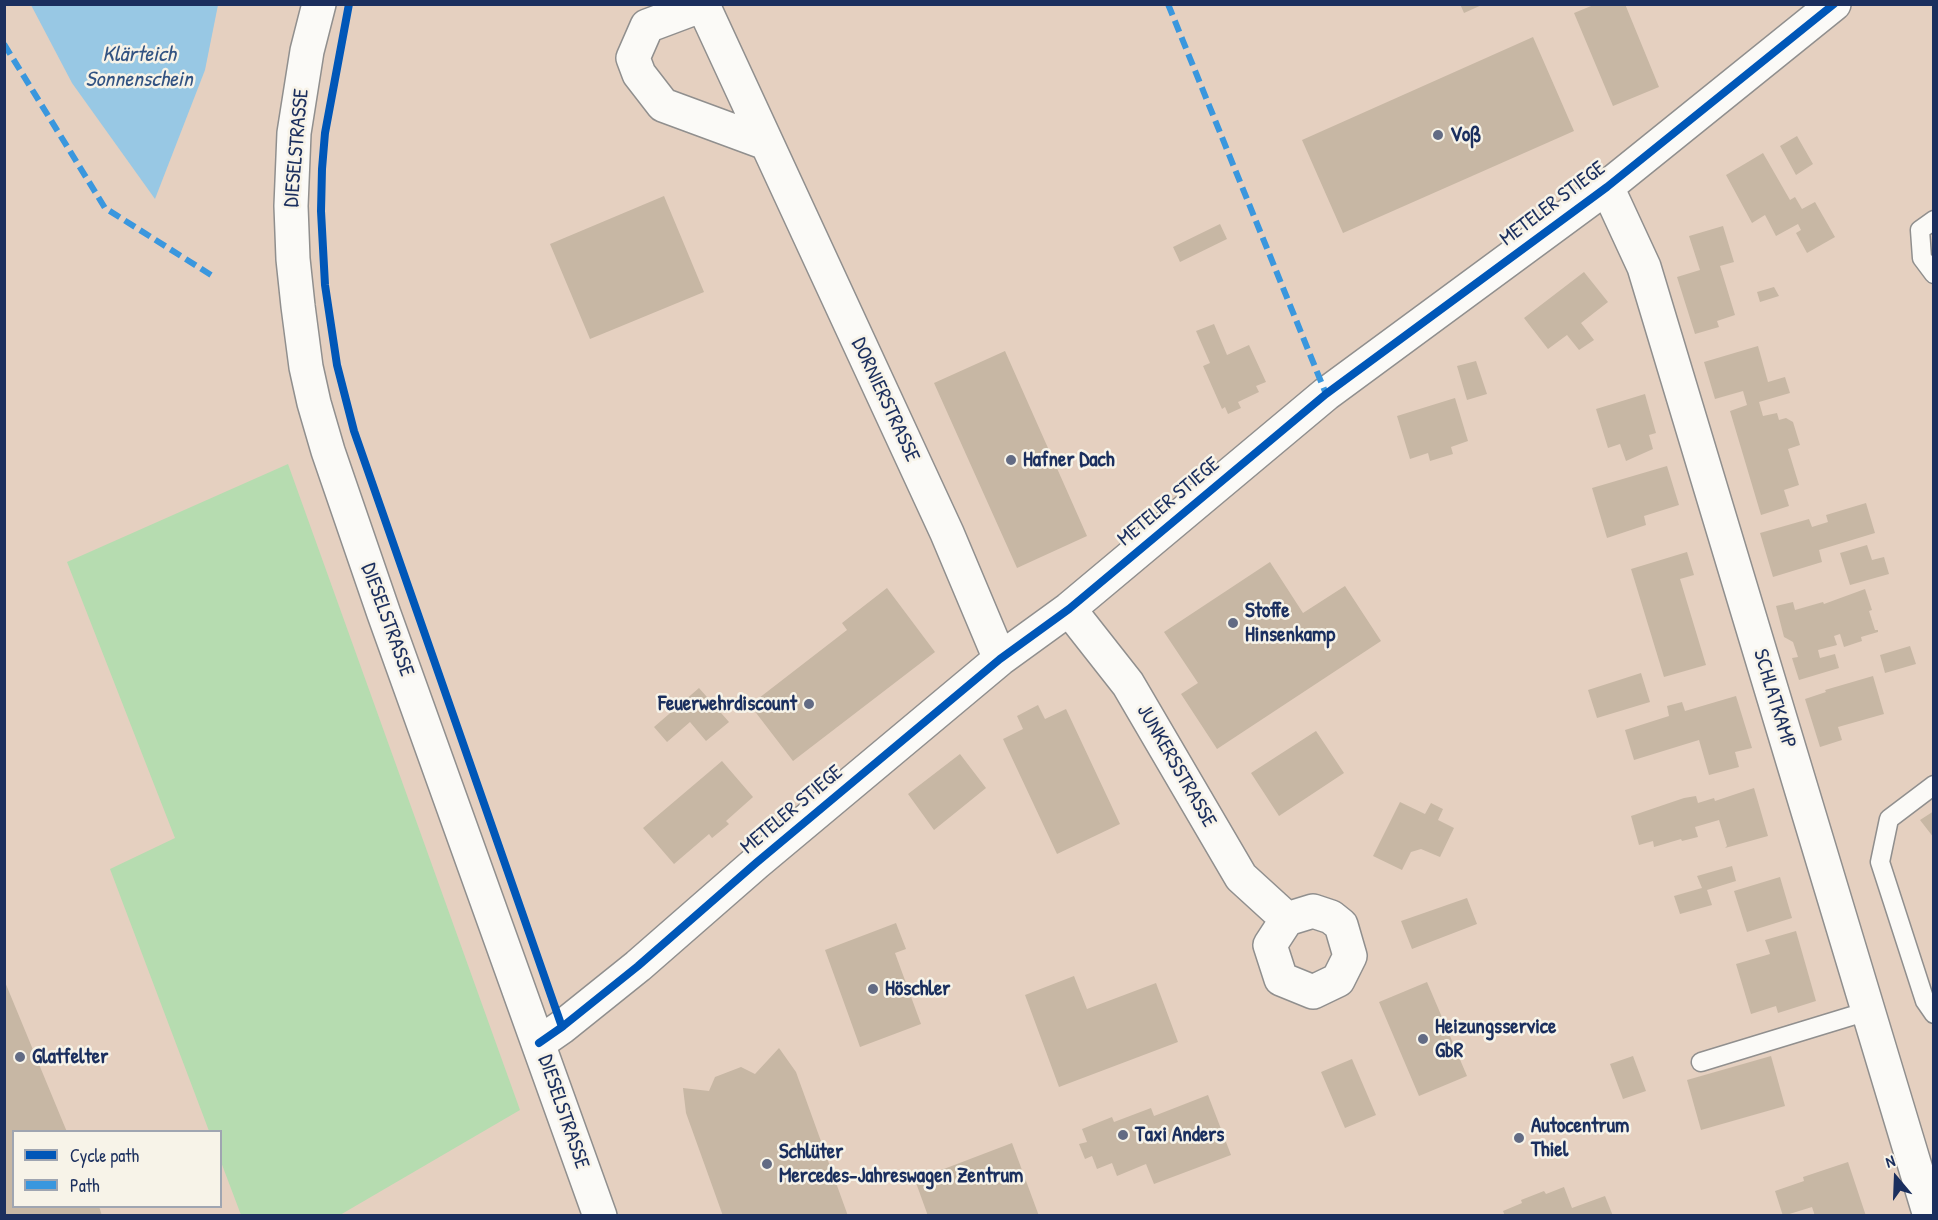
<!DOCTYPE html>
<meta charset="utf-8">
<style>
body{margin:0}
#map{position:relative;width:1938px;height:1220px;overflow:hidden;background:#e5dbca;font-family:"Patrick Hand",sans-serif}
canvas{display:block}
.frame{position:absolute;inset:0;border:6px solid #1b2f5e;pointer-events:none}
.legend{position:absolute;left:12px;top:1130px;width:210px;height:78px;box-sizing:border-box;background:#f7f3e8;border:2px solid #9fa5b1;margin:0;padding:8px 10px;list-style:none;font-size:18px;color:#1b2f5e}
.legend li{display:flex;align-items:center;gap:12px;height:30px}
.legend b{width:30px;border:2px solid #9fa5b1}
.north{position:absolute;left:1866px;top:1148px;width:60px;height:60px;-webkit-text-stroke:4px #f7f3e8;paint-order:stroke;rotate:341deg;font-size:16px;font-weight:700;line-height:24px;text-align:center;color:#1b2f5e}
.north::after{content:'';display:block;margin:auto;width:21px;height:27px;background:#1b2f5e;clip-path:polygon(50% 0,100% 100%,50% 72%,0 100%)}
</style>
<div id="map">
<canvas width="1938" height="1220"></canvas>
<div class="frame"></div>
<ul class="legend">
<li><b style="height:8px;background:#0057b8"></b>Cycle path</li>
<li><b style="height:8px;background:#3a97de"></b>Path</li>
</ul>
<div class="north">N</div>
</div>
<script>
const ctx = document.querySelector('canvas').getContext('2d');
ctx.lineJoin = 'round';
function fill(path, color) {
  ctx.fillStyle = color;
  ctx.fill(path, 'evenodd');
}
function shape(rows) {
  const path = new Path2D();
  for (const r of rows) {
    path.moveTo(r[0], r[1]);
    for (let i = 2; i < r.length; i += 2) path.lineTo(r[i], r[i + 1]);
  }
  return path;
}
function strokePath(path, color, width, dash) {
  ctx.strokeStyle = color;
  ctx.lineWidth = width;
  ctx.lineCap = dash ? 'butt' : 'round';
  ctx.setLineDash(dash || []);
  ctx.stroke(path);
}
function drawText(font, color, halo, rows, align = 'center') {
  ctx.font = font + ' "Patrick Hand",sans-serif';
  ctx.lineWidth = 5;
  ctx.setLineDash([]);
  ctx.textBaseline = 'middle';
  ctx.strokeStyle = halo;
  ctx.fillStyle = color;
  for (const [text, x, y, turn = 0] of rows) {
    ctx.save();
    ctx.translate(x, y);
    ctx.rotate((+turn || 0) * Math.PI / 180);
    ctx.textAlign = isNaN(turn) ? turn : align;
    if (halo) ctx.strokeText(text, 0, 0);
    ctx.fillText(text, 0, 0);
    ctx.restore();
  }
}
fill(shape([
 [5,5,1933,5,1933,1215,5,1216],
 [14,1132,220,1132,220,1206,14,1206]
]), '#e5d0c0');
fill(shape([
 [288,464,520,1110,340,1215,241,1215,221,1162,220,1132,209,1131,110,869,175,838,67,562]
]), '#b6dcb0');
fill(shape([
 [31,5,218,5,205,70,155,199,72,83]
]), '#98c8e4');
fill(shape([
 [1460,4,1484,4,1464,13],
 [1596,4,1625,4,1659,87,1613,106,1574,13],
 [1533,37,1574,131,1343,233,1302,140],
 [1797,136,1813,164,1796,175,1780,146],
 [1763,153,1790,200,1795,197,1802,209,1815,202,1835,237,1807,253,1796,233,1801,230,1798,224,1776,236,1765,215,1752,223,1726,175],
 [664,196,704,292,590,339,550,244],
 [1220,224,1227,239,1180,262,1173,247],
 [1723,226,1734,262,1720,266,1735,315,1717,321,1719,327,1695,334,1677,277,1700,270,1689,236],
 [1584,272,1608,302,1581,323,1594,340,1579,350,1567,335,1548,349,1524,318],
 [1774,287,1779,296,1760,302,1757,292],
 [1214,324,1227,355,1249,345,1266,382,1256,386,1259,392,1238,402,1241,408,1228,414,1225,407,1222,409,1203,366,1210,363,1196,331],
 [1758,346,1768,382,1785,377,1790,393,1759,402,1763,416,1777,413,1779,420,1786,418,1793,422,1800,445,1788,449,1799,485,1784,490,1789,506,1761,515,1730,411,1747,405,1743,391,1715,399,1704,362],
 [1005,351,1087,536,1017,568,934,383],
 [1476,361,1487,394,1467,400,1457,366],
 [1645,394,1656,433,1649,435,1653,449,1626,461,1620,444,1608,448,1596,409],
 [1455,398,1468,441,1451,447,1453,454,1430,461,1428,453,1410,459,1397,416],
 [1667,466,1679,505,1644,516,1646,525,1607,538,1592,488],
 [1866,503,1875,533,1819,550,1822,562,1773,577,1760,533,1809,519,1812,527,1828,522,1826,515],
 [1867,545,1872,560,1884,557,1889,574,1850,585,1840,553],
 [1687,552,1694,575,1680,579,1706,665,1664,677,1631,569],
 [1270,562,1303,613,1345,586,1381,641,1217,749,1181,694,1198,683,1164,632],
 [887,588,935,652,793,761,750,705,847,630,842,623],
 [1865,589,1872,610,1869,611,1875,630,1878,630,1878,632,1861,637,1862,641,1844,647,1840,634,1834,636,1837,645,1818,650,1820,658,1835,654,1839,668,1799,680,1792,658,1798,657,1793,642,1784,637,1776,606,1793,602,1795,610,1823,602,1824,604],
 [1910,646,1916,664,1885,673,1880,655],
 [1641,673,1650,702,1597,718,1588,690],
 [1873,676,1884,714,1838,727,1842,740,1820,747,1805,699,1826,692,1825,690],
 [699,688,729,722,706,741,690,722,667,742,654,727],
 [1736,696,1752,748,1735,752,1739,767,1709,775,1699,740,1634,760,1625,730,1669,716,1667,706,1682,702,1685,711],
 [1038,705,1045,719,1066,709,1120,824,1057,854,1003,739,1023,729,1017,716],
 [1316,731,1344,773,1279,816,1251,773],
 [960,754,986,788,934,830,908,794],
 [722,761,753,797,726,821,729,824,712,838,709,834,674,864,643,828],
 [1754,788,1768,836,1725,848,1727,846,1719,820,1695,827,1698,837,1682,841,1681,839,1654,847,1653,841,1639,845,1631,816,1684,798,1696,796,1698,803,1714,798,1715,801],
 [1400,802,1425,814,1431,803,1443,809,1438,820,1454,828,1440,857,1421,849,1411,852,1402,870,1373,856],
 [1934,811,1934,838,1920,820],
 [1732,866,1736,881,1707,890,1712,905,1680,914,1674,896,1702,888,1697,876],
 [1780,877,1792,918,1747,932,1734,891],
 [1467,898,1477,924,1412,949,1401,921],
 [896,923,906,949,895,953,921,1024,860,1047,825,950],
 [1796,931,1816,1001,1778,1013,1776,1006,1751,1014,1736,964,1770,954,1765,940],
 [1074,976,1087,1009,1156,983,1178,1042,1059,1087,1025,995],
 [5,982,67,1132,14,1132,14,1206,99,1206,102,1216,5,1216],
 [1427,982,1467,1076,1419,1096,1379,1002],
 [779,1048,796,1072,848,1216,723,1216,686,1113,683,1088,709,1091,715,1077,741,1067,755,1074],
 [1633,1056,1646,1091,1623,1099,1610,1064],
 [1771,1056,1785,1106,1701,1130,1687,1080],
 [1352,1059,1376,1115,1345,1128,1321,1072],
 [1208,1095,1231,1155,1154,1184,1146,1164,1117,1176,1112,1163,1097,1169,1092,1156,1085,1159,1079,1144,1087,1142,1082,1129,1112,1117,1114,1122,1151,1108,1154,1116],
 [1012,1143,1039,1216,928,1216,915,1180],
 [1848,1162,1866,1216,1815,1216,1812,1207,1783,1216,1775,1191,1804,1181,1803,1177],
 [1564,1187,1572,1208,1605,1196,1613,1216,1505,1216,1503,1211,1522,1203,1521,1200,1544,1191,1546,1194]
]), '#c7b7a4');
const service = shape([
 [1934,220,1920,230,1922,258,1934,274],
 [1934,785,1889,819,1880,862,1925,1001,1934,1014],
 [1701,1062,1868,1011]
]);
const minor = shape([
 [319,4,307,51,294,133,291,206,293,259,298,306,306,367,314,403,328,451,384,614,600,1216],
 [766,143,663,105,639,74,633,58,647,26,703,5,947,533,1000,659],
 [1607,187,1644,267,1930,1216],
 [1069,609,1128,684,1241,877,1287,919,1270,945,1281,979,1313,992,1338,980,1350,956,1341,925,1331,917,1313,911,1287,919],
 [539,1043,562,1027,638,966,756,863,1000,659,1069,609,1326,394,1607,187,1834,4]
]);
strokePath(service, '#908f8e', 21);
strokePath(minor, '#908f8e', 36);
strokePath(service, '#fbfaf7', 18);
strokePath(minor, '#fbfaf7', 33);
strokePath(shape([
 [1168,4,1326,394],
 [4,44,105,208,211,275]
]), '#3a97de', 6, [12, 6]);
strokePath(shape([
 [349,4,325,133,322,169,321,211,325,285,337,365,354,431,562,1027],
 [539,1043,562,1027,638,966,756,863,1000,659,1069,609,1326,394,1607,187,1834,4]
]), '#0057b8', 8);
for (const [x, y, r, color] of [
 [1438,135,6,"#626b84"],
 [1011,460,6,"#626b84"],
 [1233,623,6,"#626b84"],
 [809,704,6,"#626b84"],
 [873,989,6,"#626b84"],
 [1423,1039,6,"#626b84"],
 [20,1057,6,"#626b84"],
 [1123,1135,6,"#626b84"],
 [1519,1138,6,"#626b84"],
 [767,1164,6,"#626b84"]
]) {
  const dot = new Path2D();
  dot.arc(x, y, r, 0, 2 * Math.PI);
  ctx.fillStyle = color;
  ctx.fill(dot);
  strokePath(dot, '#f7f3e8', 2);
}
drawText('bold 21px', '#1b2f5e', '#f7f3e8', [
 ["Voß",1450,135],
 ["Hafner Dach",1023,460],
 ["Stoffe",1245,611],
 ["Hinsenkamp",1245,635],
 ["Feuerwehrdiscount",797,704,"right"],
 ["Höschler",885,989],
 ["Heizungsservice",1435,1027],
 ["GbR",1435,1051],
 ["Glatfelter",32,1057],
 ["Autocentrum",1531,1126],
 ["Thiel",1531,1150],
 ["Taxi Anders",1135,1135],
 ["Schlüter",779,1152],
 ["Mercedes-Jahreswagen Zentrum",779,1176]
], 'left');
drawText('21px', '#1b2f5e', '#f7f3e8', [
 ["DIESELSTRASSE",297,148,-85],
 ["METELER STIEGE",1553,204,-37],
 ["DORNIERSTRASSE",885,400,65],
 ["METELER STIEGE",1169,502,-40],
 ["DIESELSTRASSE",387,620,70],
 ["SCHLATKAMP",1774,699,73],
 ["JUNKERSSTRASSE",1176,766,60],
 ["METELER STIEGE",792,810,-40],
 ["DIESELSTRASSE",563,1112,71]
]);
drawText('italic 22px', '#325382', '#f7f3e8', [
 ["Klärteich",139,55],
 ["Sonnenschein",139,80]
]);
</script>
